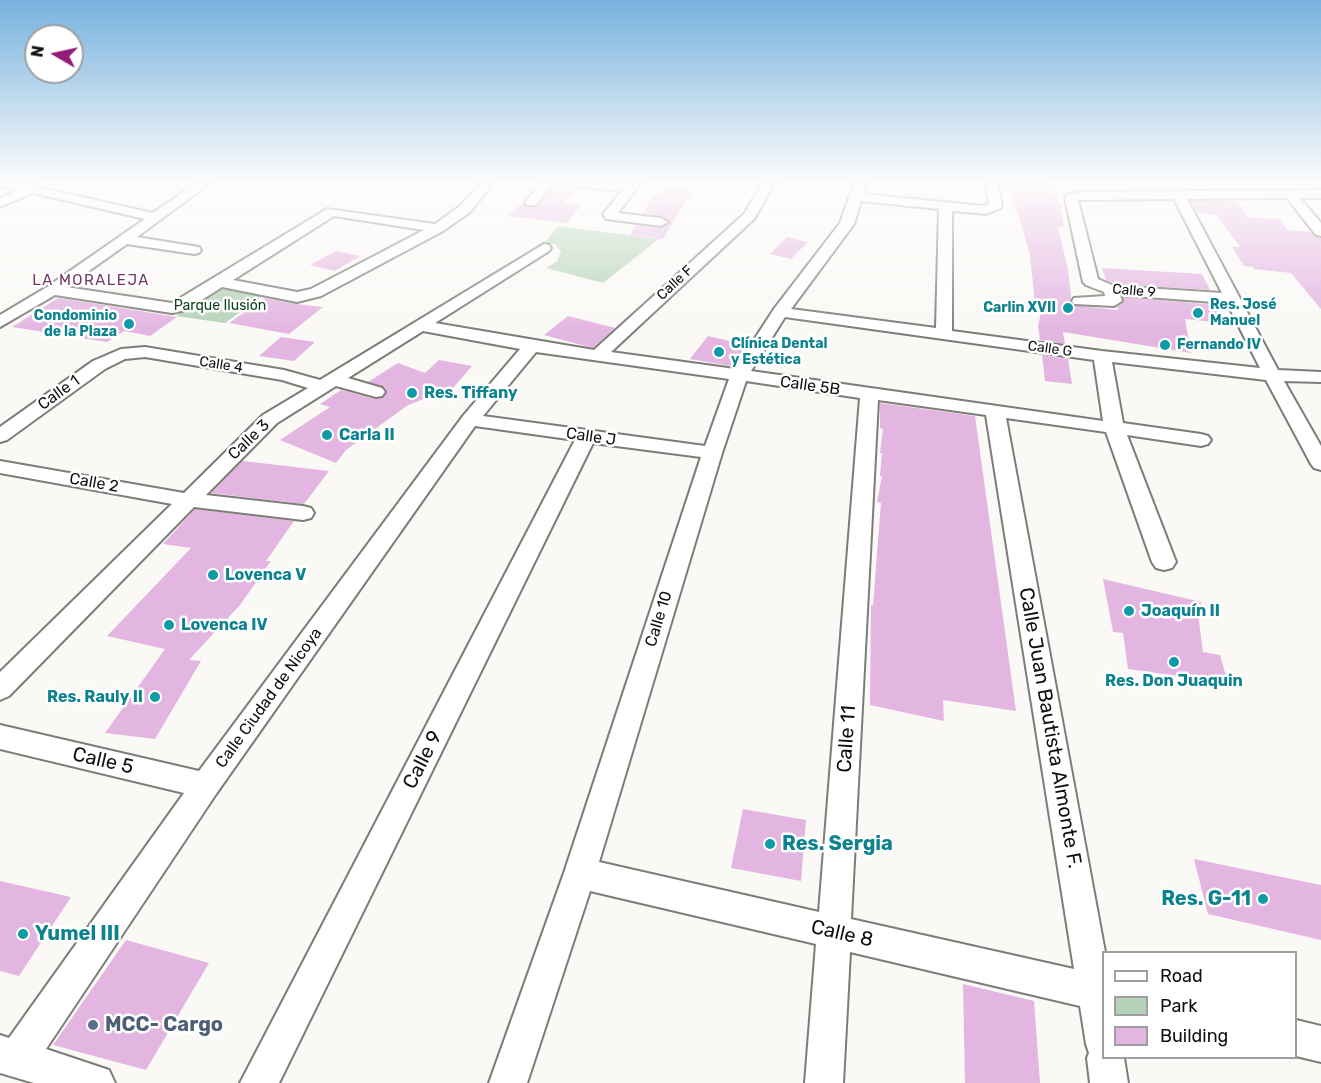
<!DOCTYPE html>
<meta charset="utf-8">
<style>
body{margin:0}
#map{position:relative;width:1321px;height:1083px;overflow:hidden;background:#faf9f6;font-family:Rubik,sans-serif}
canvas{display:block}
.legend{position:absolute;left:1102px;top:951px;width:195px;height:108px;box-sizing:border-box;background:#fff;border:2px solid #9f9f9f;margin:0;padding:8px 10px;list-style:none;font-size:18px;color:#10100e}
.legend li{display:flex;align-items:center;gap:12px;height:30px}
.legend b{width:30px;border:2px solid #9f9f9f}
.north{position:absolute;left:24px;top:24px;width:60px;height:60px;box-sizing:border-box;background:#fff;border:2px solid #9f9f9f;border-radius:50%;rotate:279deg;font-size:16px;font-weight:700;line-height:24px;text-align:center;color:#10100e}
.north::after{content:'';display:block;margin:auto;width:21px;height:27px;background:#921d7b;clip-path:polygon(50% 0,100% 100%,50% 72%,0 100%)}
</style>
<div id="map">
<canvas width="1321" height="1083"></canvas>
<ul class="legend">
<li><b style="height:8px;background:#fff"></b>Road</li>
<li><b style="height:16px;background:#b5d3b8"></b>Park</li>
<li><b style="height:16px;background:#e3b5e1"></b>Building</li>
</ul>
<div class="north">N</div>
</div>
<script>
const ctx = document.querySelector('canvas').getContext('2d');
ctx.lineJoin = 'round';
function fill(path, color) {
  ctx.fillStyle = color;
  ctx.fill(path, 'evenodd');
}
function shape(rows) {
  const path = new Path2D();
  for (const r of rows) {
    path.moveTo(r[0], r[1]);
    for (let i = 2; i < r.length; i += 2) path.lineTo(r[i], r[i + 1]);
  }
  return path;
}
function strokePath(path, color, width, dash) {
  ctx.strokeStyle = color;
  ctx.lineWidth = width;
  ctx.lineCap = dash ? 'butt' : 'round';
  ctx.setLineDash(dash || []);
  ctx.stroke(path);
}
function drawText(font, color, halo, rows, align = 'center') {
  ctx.font = font + ' Rubik,sans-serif';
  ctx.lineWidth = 5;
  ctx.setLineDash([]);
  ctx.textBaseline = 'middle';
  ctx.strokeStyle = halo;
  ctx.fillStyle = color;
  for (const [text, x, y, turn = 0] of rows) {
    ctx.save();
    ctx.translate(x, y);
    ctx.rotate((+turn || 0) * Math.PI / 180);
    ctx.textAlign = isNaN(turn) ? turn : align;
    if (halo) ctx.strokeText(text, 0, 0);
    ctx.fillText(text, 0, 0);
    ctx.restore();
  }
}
fill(shape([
 [558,226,659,239,603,283,546,268,557,261,561,252,556,245,544,243],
 [217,288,264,295,225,323,176,316]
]), '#b5d3b8');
fill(shape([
 [1003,181,1046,181,1061,206,1064,227,1058,227,1068,270,1072,305,1118,310,1117,307,1124,302,1123,297,1217,305,1226,323,1185,319,1191,353,1063,332,1065,344,1040,340,1038,326,1041,312,1036,312,1030,255,1015,203],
 [554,186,578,189,564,203,581,205,567,223,508,216,523,202,526,207,538,206],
 [664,187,693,190,663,239,630,235,636,225,661,228,670,223,662,216,643,214,653,196,658,196],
 [1191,201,1237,201,1248,217,1279,219,1288,230,1311,232,1316,237,1321,238,1321,309,1291,273,1255,269,1253,267,1244,266,1232,247,1240,247,1217,215,1197,213],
 [787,237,808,242,791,259,770,254],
 [336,251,360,256,335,271,310,265],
 [1102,268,1202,274,1210,290,1115,284,1106,280],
 [58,298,104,305,177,317,150,336,124,331,107,342,12,327],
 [265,298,297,304,323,307,289,334,229,323],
 [568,316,615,328,593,348,544,335],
 [708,336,747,345,731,366,690,359],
 [281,337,315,342,294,361,259,356],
 [1042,355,1068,359,1072,384,1045,381],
 [439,360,472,366,453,388,408,405,346,450,336,463,280,440,330,407,320,404,341,390,375,399,382,398,387,392,384,387,368,382,398,363,425,373],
 [880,403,975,416,1016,711,943,700,944,721,870,705,871,605,873,605,881,503,877,502,882,476,880,476,882,453,880,453,883,429,880,428],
 [242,461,243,461,329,471,304,504,211,493],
 [195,509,294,521,266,561,271,561,240,605,189,660,201,661,155,739,105,733,165,649,107,636,191,548,163,544],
 [1103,579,1201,602,1199,621,1203,652,1220,655,1228,683,1128,669,1123,633,1113,632],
 [743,809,806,820,801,881,731,868],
 [1194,859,1321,885,1321,940,1208,914],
 [0,881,71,897,19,976,0,971],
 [126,940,209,963,146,1070,53,1045],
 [963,984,1034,1001,1040,1083,965,1083]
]), '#e3b5e1');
const minor = shape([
 [0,181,11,181,153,213,199,181,213,181,137,237,199,247,201,250,199,253,194,254,127,244,66,287,172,303,327,209,435,224,460,206,483,181,495,181,470,212,443,231,321,296,297,302,222,287,186,310,172,313,55,295,0,327,0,315,47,287,145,219,33,193,0,207,0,198,19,190,0,186,0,181],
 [334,216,424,230,311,289,297,292,233,280,334,216],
 [543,181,594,181,627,184,630,181,642,181,618,213,661,218,668,222,661,226,606,219,603,214,622,191,553,184,536,205,526,205,525,202,543,181],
 [764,181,776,181,754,219,611,352,735,369,774,309,840,223,855,181,867,181,863,194,984,206,989,203,985,181,997,181,1002,205,1001,208,986,214,952,211,952,331,1102,351,1260,368,1227,303,1120,295,1122,301,1114,306,1074,304,1072,301,1074,298,1105,296,1104,292,1086,285,1083,282,1065,198,1067,195,1080,192,1321,190,1321,198,1300,198,1321,223,1321,236,1316,235,1287,198,1187,199,1278,370,1321,372,1321,382,1284,381,1321,446,1321,470,1314,468,1311,464,1266,380,1112,362,1123,423,1201,434,1208,436,1211,440,1208,444,1201,446,1127,435,1176,562,1172,568,1164,570,1156,568,1152,562,1106,432,1006,418,1105,952,1104,952,1104,1058,1124,1058,1128,1083,1090,1083,1087,1058,1089,1053,1086,1044,1080,1006,850,952,843,1083,805,1083,816,944,590,891,527,1083,489,1083,564,873,701,457,593,443,279,1083,240,1083,575,440,475,426,216,794,46,1049,109,1070,115,1083,34,1083,0,1073,0,1035,9,1038,184,793,0,749,0,725,199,771,463,416,520,349,423,331,348,378,382,388,385,392,382,396,376,397,336,386,277,423,206,495,303,506,311,508,314,513,311,518,303,520,194,507,9,696,0,700,0,672,172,504,0,473,0,461,184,493,263,415,308,388,282,380,145,357,125,359,105,369,7,440,0,442,0,427,93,361,121,349,145,347,284,370,320,380,544,244,549,245,551,248,549,251,435,323,594,350,744,214,764,181],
 [1174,199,1222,293,1114,286,1098,279,1078,200,1174,199],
 [861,201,939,209,936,328,791,309,854,224,861,201],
 [785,317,1094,360,1103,421,751,371,785,317],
 [536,352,729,379,705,446,483,416,536,352],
 [746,381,860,398,819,912,599,862,722,453,746,381],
 [878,400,986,415,1074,969,851,919,878,400],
 [1296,1020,1321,1026,1321,1062,1296,1056,1296,1020]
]);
strokePath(minor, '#7d7c78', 4);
fill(minor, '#fff');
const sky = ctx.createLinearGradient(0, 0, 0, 332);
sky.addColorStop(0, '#77b2de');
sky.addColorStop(0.55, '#fdfcfb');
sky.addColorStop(1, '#fdfcfb00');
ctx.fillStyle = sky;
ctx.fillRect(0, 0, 1321, 332);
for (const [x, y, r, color] of [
 [1068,308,6,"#0f9aa8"],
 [1198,313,6,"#0f9aa8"],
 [129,324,6,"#0f9aa8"],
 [1165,345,6,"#0f9aa8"],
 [719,352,6,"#0f9aa8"],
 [412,393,6,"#0f9aa8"],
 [327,435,6,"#0f9aa8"],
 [213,575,6,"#0f9aa8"],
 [1129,611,6,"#0f9aa8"],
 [169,625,6,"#0f9aa8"],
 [1174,662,6,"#0f9aa8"],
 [155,697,6,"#0f9aa8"],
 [770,844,6,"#0f9aa8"],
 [1263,899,6,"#0f9aa8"],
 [23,934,6,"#0f9aa8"],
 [93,1025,6,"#5c6f8a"]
]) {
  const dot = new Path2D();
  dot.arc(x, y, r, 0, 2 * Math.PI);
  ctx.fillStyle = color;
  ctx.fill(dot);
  strokePath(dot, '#fff', 2);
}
drawText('14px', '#10100e', '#fff', [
 ["Calle F",675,283,-43],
 ["Calle 9",1134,291,5],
 ["Calle G",1050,349,8],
 ["Calle 4",221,365,9]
]);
drawText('bold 14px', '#0d838f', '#fff', [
 ["Res. José",1210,305],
 ["Manuel",1210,321],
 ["Carlin XVII",1056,308,"right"],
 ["Condominio",117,316,"right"],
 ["de la Plaza",117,332,"right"],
 ["Clínica Dental",731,344],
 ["y Estética",731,360],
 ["Fernando IV",1177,345]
], 'left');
drawText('14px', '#0e451d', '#fff', [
 ["Parque Ilusión",220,306]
]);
ctx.letterSpacing = '1.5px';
drawText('15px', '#713762', '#fff', [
 ["LA MORALEJA",91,281]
]);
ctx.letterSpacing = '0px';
drawText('16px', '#10100e', '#fff', [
 ["Calle 5B",810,386,8],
 ["Calle 1",59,393,-36],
 ["Calle J",591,437,8],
 ["Calle 3",249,440,-44],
 ["Calle 2",94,483,10],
 ["Calle 10",659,619,-73],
 ["Calle Ciudad de Nicoya",269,698,-54]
]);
drawText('bold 16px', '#0d838f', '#fff', [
 ["Res. Tiffany",424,393],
 ["Carla II",339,435],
 ["Lovenca V",225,575],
 ["Joaquín II",1141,611],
 ["Lovenca IV",181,625],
 ["Res. Don Juaquin",1174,681,"center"],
 ["Res. Rauly II",143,697,"right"]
], 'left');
drawText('20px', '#10100e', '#fff', [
 ["Calle Juan Bautista Almonte F.",1050,728,80],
 ["Calle 11",847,739,-86],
 ["Calle 9",423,760,-63],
 ["Calle 5",103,761,13],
 ["Calle 8",842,934,13]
]);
drawText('bold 20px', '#0d838f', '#fff', [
 ["Res. Sergia",782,844],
 ["Res. G-11",1251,899,"right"],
 ["Yumel III",35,934]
], 'left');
drawText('bold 20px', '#4e5e75', '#fff', [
 ["MCC- Cargo",105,1025]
], 'left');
</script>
